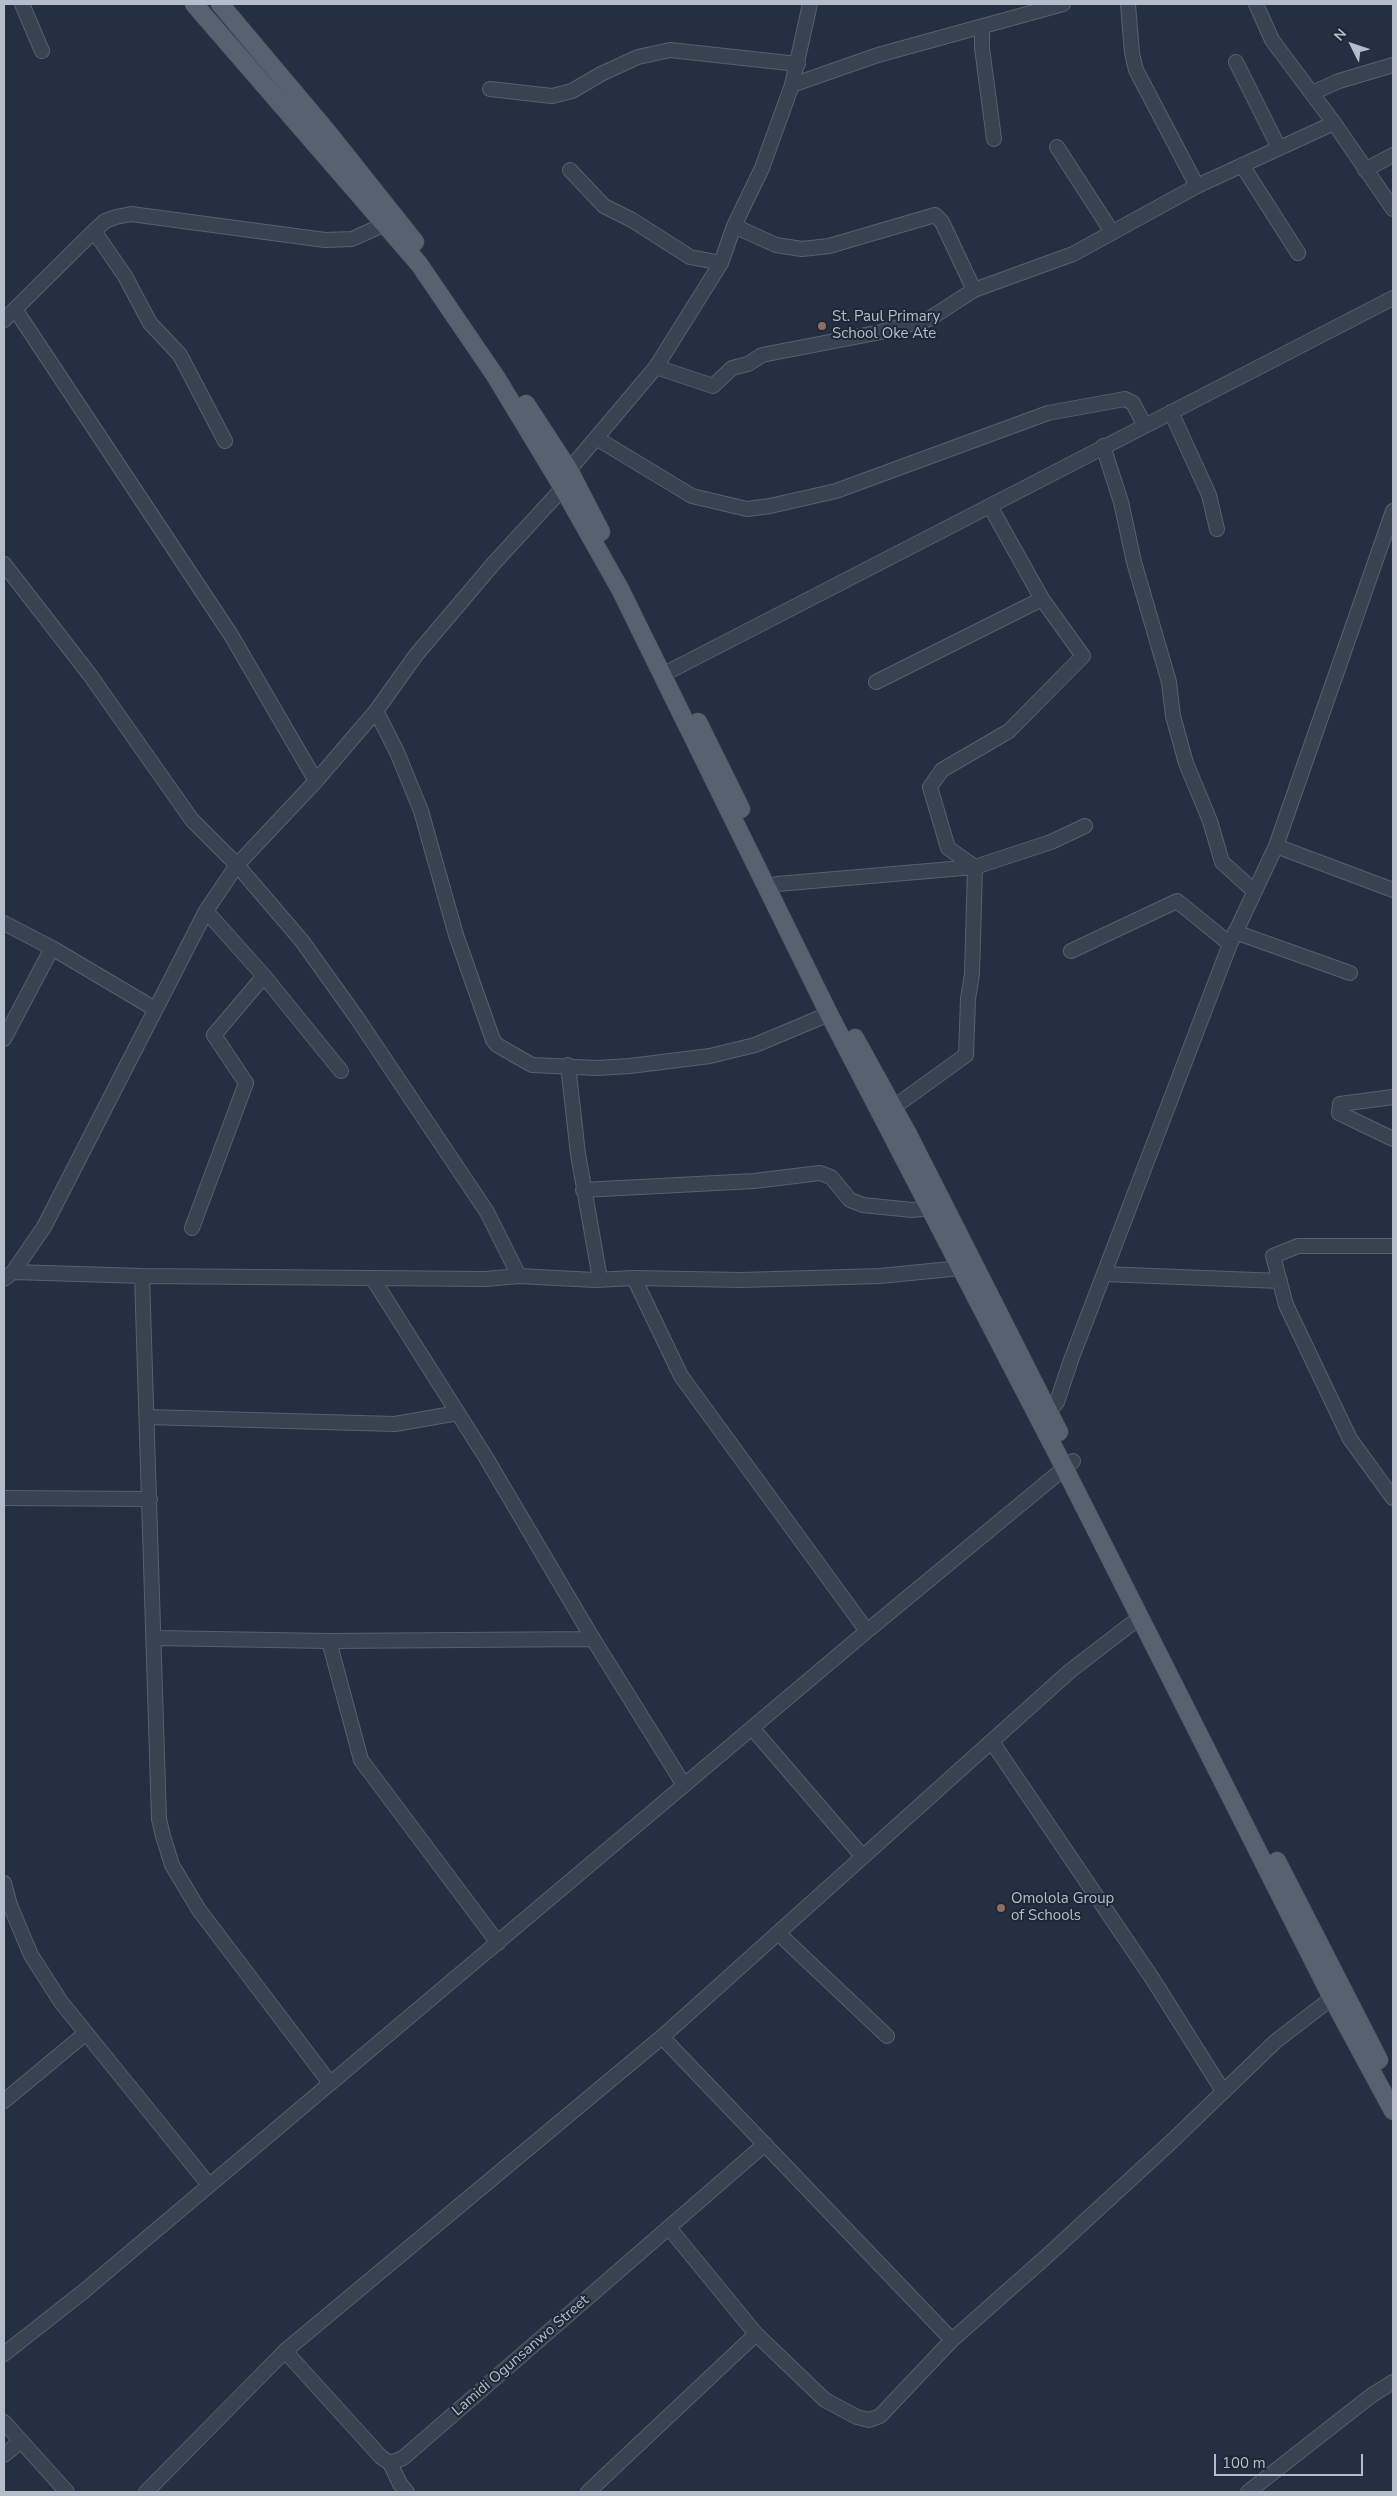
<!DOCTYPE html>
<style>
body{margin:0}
#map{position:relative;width:1397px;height:2496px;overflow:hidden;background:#243041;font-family:"Nunito Sans",sans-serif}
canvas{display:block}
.frame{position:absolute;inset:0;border:5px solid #b5bdcb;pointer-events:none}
.north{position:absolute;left:1327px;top:20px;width:50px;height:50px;-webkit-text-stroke:4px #1d2735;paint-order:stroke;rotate:311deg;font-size:14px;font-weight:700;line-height:20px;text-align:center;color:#b5bdcb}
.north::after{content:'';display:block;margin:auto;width:18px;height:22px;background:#b5bdcb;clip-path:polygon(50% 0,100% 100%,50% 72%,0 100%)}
.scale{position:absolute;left:1214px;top:2454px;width:149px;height:22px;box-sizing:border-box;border:2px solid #b5bdcb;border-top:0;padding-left:6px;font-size:15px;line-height:18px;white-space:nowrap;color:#b5bdcb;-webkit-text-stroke:4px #1d2735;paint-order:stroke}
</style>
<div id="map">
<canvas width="1397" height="2496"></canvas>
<div class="frame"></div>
<div class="north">N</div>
<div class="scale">100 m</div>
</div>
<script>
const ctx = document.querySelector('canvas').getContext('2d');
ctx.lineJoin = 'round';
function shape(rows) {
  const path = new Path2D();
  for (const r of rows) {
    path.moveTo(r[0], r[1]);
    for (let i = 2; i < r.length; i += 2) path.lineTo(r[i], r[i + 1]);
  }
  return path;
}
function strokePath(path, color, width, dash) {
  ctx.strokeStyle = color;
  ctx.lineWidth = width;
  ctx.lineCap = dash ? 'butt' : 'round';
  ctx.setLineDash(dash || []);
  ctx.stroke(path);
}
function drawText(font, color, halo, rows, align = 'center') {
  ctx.font = font + ' "Nunito Sans",sans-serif';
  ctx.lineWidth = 4;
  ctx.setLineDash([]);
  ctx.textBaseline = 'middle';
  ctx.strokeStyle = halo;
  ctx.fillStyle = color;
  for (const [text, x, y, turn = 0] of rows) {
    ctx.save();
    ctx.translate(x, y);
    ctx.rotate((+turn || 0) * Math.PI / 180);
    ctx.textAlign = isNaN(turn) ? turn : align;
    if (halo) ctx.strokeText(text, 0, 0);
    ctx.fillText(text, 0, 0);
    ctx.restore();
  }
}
const minor = shape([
 [22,4,42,51],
 [1128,4,1132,53,1136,70,1197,186],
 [1256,4,1272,40,1334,123,1393,209],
 [982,27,982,48,994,139],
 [1236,62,1279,148],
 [792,85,878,55,1063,4],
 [490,89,552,96,572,91,601,74,638,57,670,50,798,64],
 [1312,93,1339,81,1393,65],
 [1057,147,1112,232],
 [1242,165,1298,253],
 [570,170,604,206,632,220,690,257,721,263],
 [1365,170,1393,155],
 [734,226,776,245,802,249,829,246,935,215,942,222,974,290],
 [94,231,125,276,150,323,180,355,225,441],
 [15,309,231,635,316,781],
 [4,320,94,231,105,221,116,217,131,214,325,240,352,239,385,224],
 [656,367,713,386,732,368,748,364,762,355,881,332,929,319,974,290,1073,254,1197,186,1334,123],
 [1171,412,1209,495,1217,529],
 [596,438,692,496,747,509,770,506,836,491,1048,413,1125,399,1133,403,1145,426],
 [1103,446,1121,502,1134,562,1169,682,1173,716,1186,763,1210,821,1222,862,1254,891],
 [569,470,656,367,721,263,734,226,762,168,792,85,810,4],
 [4,564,90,675,192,820,237,865,302,941,357,1018,487,1212,519,1276],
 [662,675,1393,298],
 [876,682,1042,599],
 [376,711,397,752,421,811,456,935,493,1040,497,1045,532,1065,597,1068,630,1066,710,1056,755,1045,829,1014],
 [1276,846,1393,890],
 [975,867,948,848,930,787,942,770,1009,731,1083,656,1042,599,990,506],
 [777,884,975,867,1051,842,1085,826],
 [206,911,264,976,341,1071],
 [4,923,52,948,155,1009],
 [1235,932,1350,973],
 [1071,951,1177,901,1230,944],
 [4,1039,52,948],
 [568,1065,578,1154,600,1279],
 [1393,1097,1340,1104,1339,1113,1393,1139],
 [894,1107,966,1055,968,999,972,974,975,867],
 [583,1190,754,1181,820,1173,831,1177,850,1200,863,1205,912,1210,931,1208],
 [192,1228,246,1083,214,1035,264,976],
 [1393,1246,1298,1246,1273,1256,1286,1305,1350,1439,1393,1498],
 [13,1272,142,1276,485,1279,519,1276,595,1280,634,1278,741,1280,880,1276,961,1268],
 [1104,1274,1280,1281],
 [142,1276,159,1819,163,1836,172,1865,199,1910,330,2083],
 [634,1278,681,1376,867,1631],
 [4,1279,13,1272,44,1227,206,911,237,865,316,781,376,711,416,655,494,563,563,488],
 [373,1279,485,1456,593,1639,684,1785],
 [1049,1412,1057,1402,1071,1360,1230,944,1276,846,1393,511],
 [147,1417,395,1424,458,1413],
 [4,1498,150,1499],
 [155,1638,329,1641,593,1639],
 [329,1641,361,1760,498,1943],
 [752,1728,863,1857],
 [992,1742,1152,1978,1223,2091],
 [4,1883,10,1905,31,1955,61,2002,209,2185],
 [778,1933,887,2036],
 [662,2037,952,2340],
 [4,2101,86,2033],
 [670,2229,756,2334,825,2400,857,2417,869,2420,880,2416,952,2340,1047,2256,1170,2143,1276,2041,1332,1998],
 [285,2351,381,2457,390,2463,403,2458,765,2144],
 [4,2354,84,2291,867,1631,1073,1461],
 [4,2422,67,2492],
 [4,2455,20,2442],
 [390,2463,400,2484,407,2492],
 [146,2492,285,2351,662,2037,1070,1671,1139,1618],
 [588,2492,756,2334],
 [1248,2492,1372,2395,1393,2382]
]);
const major = shape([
 [194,4,419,264,496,377,563,488,620,589,829,1014,1064,1467,1332,1998,1393,2111],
 [220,4,326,130,415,242],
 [526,404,569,470,601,532],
 [698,722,741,809],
 [855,1038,908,1134,1059,1432],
 [1277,1861,1379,2060]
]);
strokePath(minor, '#56606e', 16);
strokePath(major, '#424b59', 19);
strokePath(minor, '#384250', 14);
strokePath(major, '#576170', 18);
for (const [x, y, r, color] of [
 [822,326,5,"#8d6e63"],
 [1001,1908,5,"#8d6e63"]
]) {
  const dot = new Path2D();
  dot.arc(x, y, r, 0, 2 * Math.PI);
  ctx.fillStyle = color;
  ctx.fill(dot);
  strokePath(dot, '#1d2735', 2);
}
drawText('15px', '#b5bdcb', '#1d2735', [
 ["St. Paul Primary",832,317],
 ["School Oke Ate",832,334],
 ["Omolola Group",1011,1899],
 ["of Schools",1011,1916]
], 'left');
drawText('15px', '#b5bdcb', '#1d2735', [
 ["Lamidi Ogunsanwo Street",521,2356,-41]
]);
</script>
